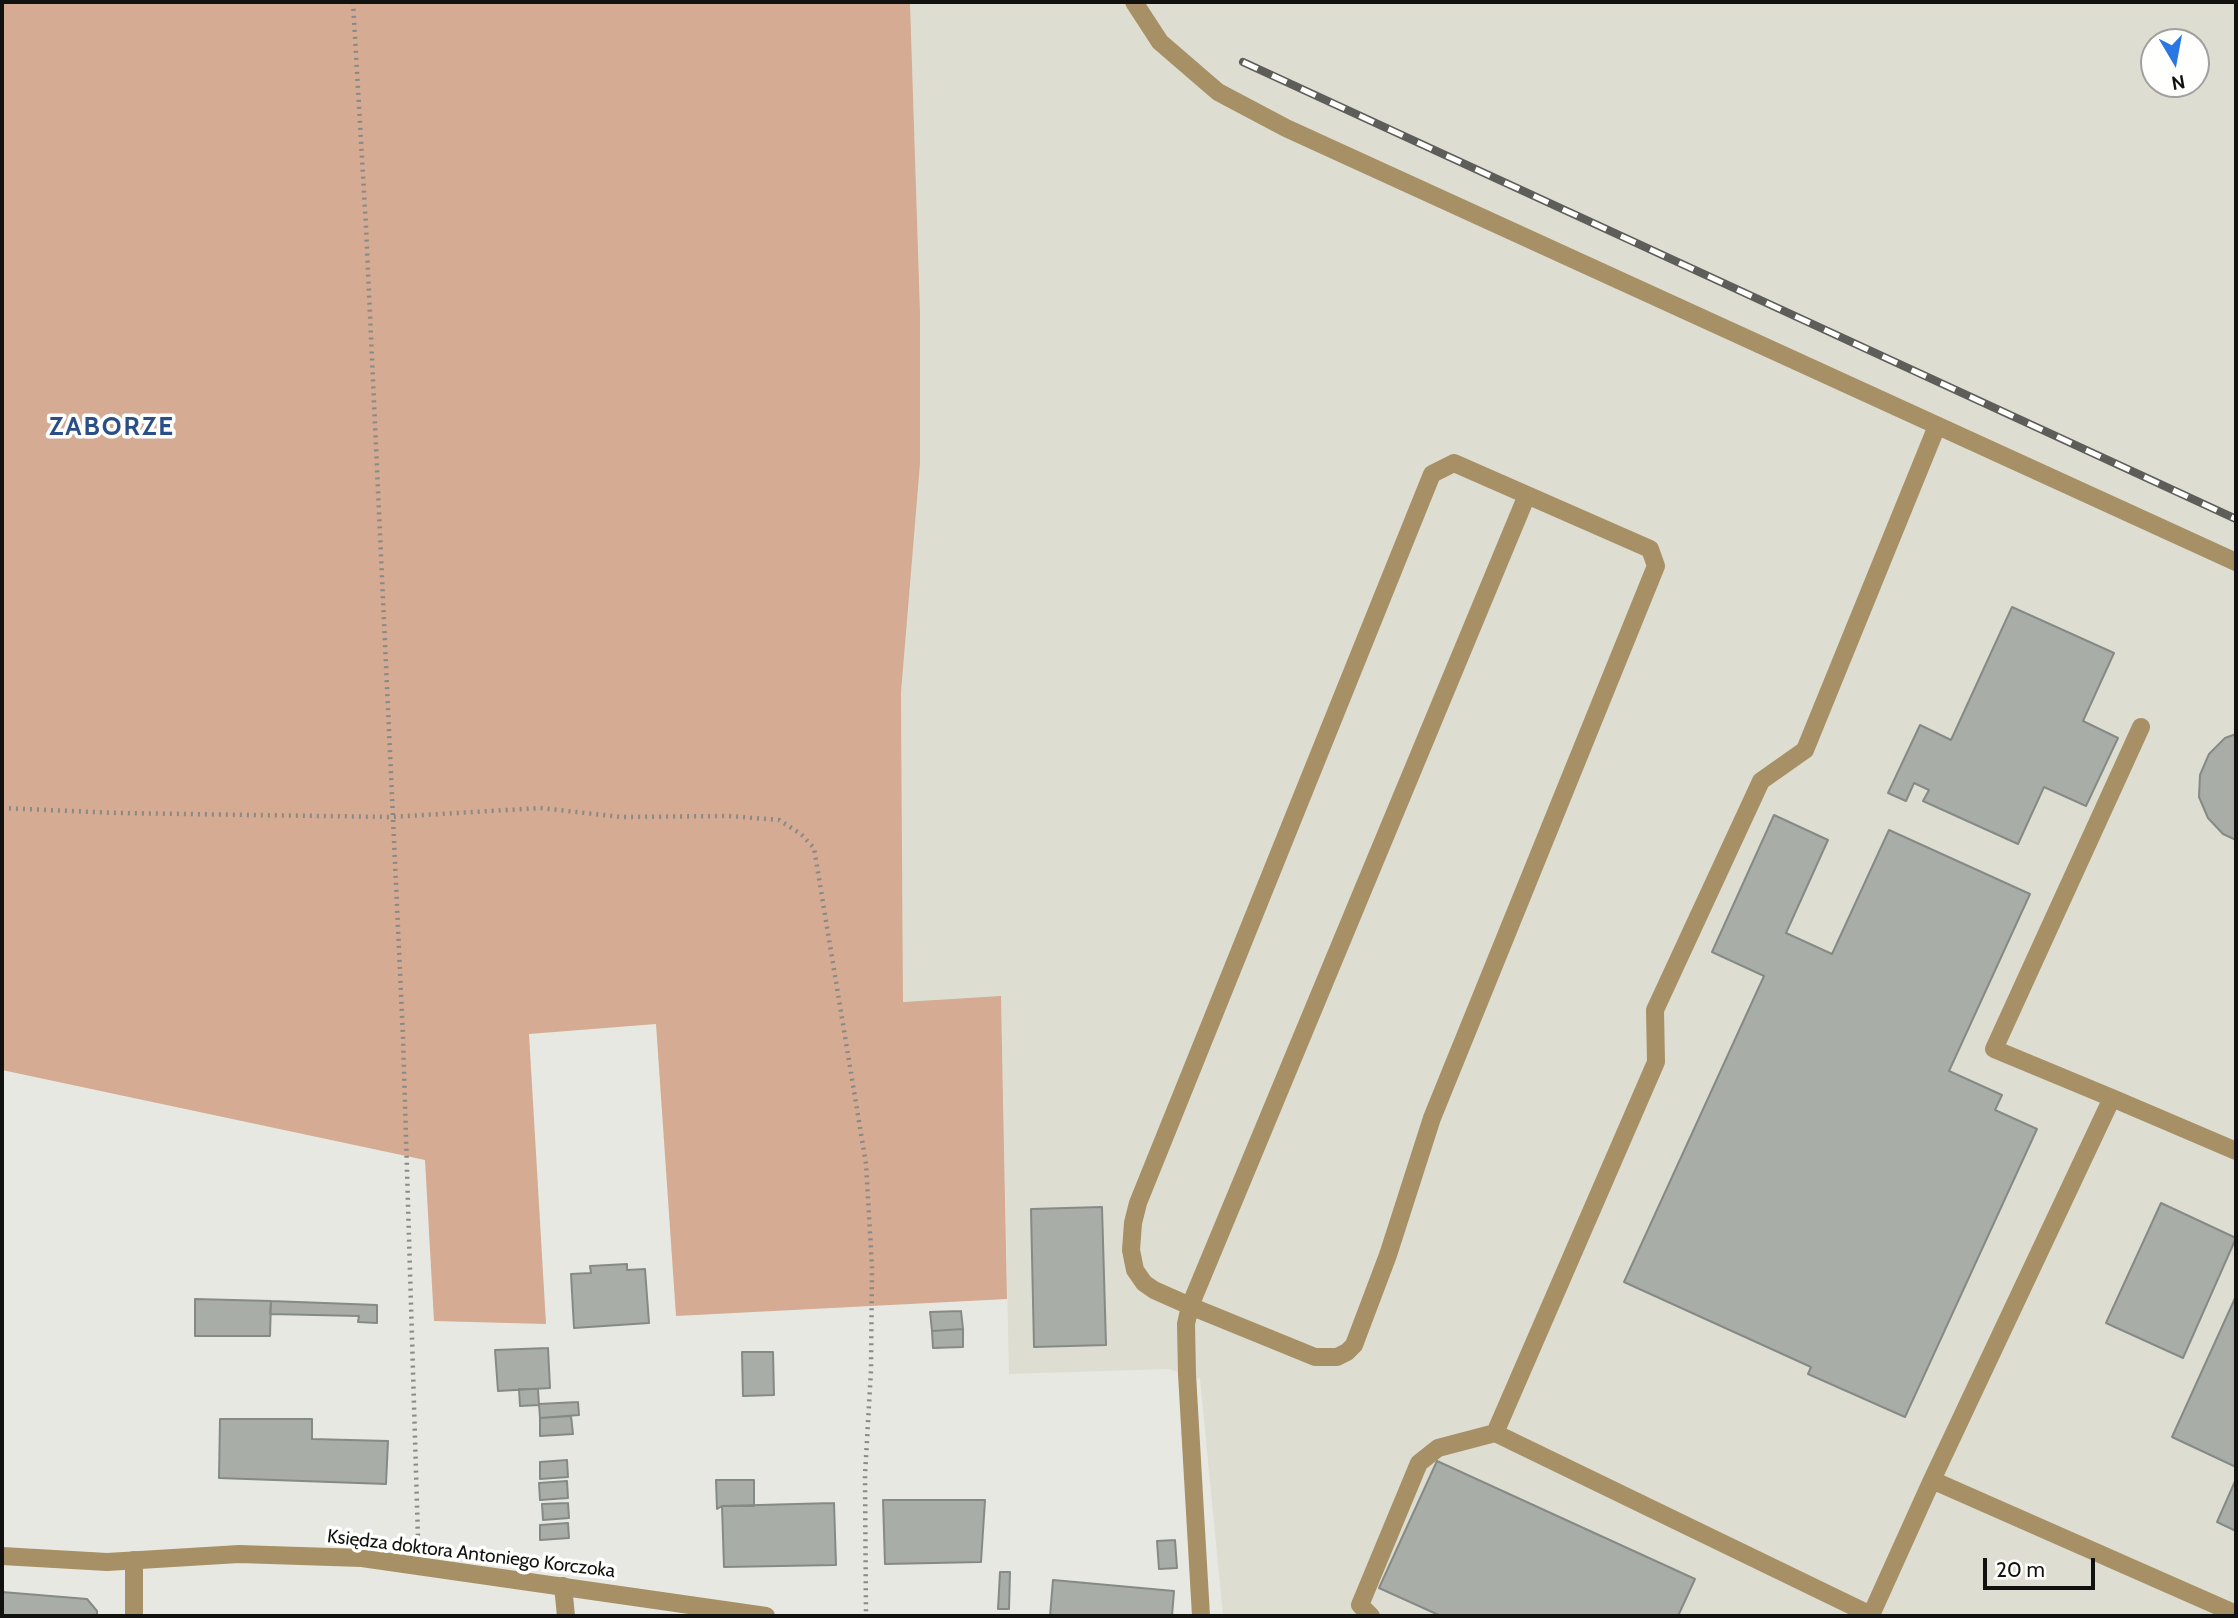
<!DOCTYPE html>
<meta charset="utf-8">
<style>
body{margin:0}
#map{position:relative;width:2238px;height:1618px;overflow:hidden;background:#e7e8e2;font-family:Cabin,sans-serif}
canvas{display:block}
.frame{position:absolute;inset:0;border:4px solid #11110f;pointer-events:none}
.north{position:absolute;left:2140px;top:28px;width:70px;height:70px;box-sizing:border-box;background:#fffffe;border:2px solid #a0a09e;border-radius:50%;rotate:170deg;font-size:19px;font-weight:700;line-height:28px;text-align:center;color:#11110f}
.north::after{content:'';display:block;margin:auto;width:24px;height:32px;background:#2a76e2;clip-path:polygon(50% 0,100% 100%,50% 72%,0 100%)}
.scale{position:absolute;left:1983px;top:1558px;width:112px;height:32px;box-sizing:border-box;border:4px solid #11110f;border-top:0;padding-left:9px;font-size:21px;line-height:24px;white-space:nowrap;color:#11110f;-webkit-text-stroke:5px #fffffe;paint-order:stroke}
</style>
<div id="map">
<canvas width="2238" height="1618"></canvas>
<div class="frame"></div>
<div class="north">N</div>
<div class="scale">20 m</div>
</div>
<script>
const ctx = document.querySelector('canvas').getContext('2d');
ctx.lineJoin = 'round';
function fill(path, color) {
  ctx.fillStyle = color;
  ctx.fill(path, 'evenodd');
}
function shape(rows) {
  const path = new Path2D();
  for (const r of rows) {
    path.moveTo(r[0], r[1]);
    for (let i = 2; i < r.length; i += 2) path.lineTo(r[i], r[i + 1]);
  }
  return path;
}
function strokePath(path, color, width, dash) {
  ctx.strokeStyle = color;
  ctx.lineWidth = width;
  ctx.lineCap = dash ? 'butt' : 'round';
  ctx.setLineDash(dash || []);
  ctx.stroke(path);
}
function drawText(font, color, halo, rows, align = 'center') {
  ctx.font = font + ' Cabin,sans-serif';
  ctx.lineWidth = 7;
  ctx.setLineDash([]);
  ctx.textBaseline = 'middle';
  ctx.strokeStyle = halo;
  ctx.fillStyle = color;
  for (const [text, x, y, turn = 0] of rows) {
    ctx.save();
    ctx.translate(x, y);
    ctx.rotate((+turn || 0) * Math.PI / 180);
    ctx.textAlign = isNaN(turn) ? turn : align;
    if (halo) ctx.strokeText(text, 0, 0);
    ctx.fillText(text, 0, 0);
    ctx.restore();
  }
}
fill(shape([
 [910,2,2236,2,2236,1616,1223,1616,1200,1379,1169,1369,1009,1374,1001,997,903,1002,901,693,920,464,920,312],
 [2154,42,2196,42,2196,84,2154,84]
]), '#ddded1');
fill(shape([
 [2,2,910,2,920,312,920,464,901,693,903,1002,1001,996,1007,1299,676,1316,656,1024,529,1034,546,1324,434,1321,425,1160,2,1070]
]), '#d5ab93');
const building = shape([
 [2012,607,2114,653,2083,721,2118,738,2086,806,2044,787,2018,844,1923,801,1929,790,1914,783,1906,801,1888,793,1920,725,1951,740,2012,607],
 [2236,734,2236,840,2223,834,2208,818,2199,797,2200,775,2209,754,2225,738,2236,734],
 [1774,815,1828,840,1786,933,1832,954,1889,830,2030,894,1949,1071,2002,1095,1995,1110,2037,1129,1905,1417,1808,1374,1811,1367,1624,1282,1764,976,1712,952,1774,815],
 [2161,1203,2236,1238,2183,1358,2106,1323,2161,1203],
 [1102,1207,1106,1345,1034,1347,1031,1209,1102,1207],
 [627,1264,627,1270,645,1269,649,1323,574,1328,571,1274,591,1273,590,1266,627,1264],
 [2236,1296,2236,1467,2172,1437,2236,1296],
 [195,1299,271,1301,270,1336,195,1336,195,1299],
 [271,1301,377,1305,377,1323,358,1322,359,1316,270,1314,271,1301],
 [961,1311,963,1329,932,1331,930,1312,961,1311],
 [963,1329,963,1347,933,1348,932,1331,963,1329],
 [548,1348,550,1388,498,1391,495,1350,548,1348],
 [742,1352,773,1352,774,1395,743,1396,742,1352],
 [519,1389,538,1389,539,1405,520,1406,519,1389],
 [578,1402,579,1415,540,1418,539,1404,578,1402],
 [571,1416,573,1434,540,1436,540,1418,571,1416],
 [220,1419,312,1419,312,1439,388,1441,386,1484,219,1478,220,1419],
 [567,1460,568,1477,540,1479,540,1462,567,1460],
 [1437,1461,1695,1579,1678,1616,1441,1616,1379,1588,1437,1461],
 [2236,1479,2236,1531,2217,1522,2236,1479],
 [716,1480,754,1480,754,1506,722,1506,717,1509,716,1480],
 [567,1481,568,1498,540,1500,539,1483,567,1481],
 [883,1500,985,1500,981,1562,885,1564,883,1500],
 [568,1503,569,1518,543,1520,542,1504,568,1503],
 [834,1503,836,1565,724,1567,722,1506,834,1503],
 [568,1523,569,1538,540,1540,540,1525,568,1523],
 [1175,1540,1177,1568,1159,1569,1157,1541,1175,1540],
 [1000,1572,1010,1572,1009,1609,998,1609,1000,1572],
 [1053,1580,1174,1591,1172,1616,1050,1616,1053,1580],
 [2,1592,87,1599,97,1611,97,1616,2,1616,2,1592]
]);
fill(building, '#a9ada8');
strokePath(building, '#868a86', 2);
strokePath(shape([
 [353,2,366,227,403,1037,418,1538],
 [2,808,117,813,391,817,540,808,622,817,729,816,779,820,801,834,814,848,866,1164,872,1267,871,1370,865,1475,866,1616]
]), '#898985', 4.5, [2, 5]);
strokePath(shape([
 [1134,2,1160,42,1218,92,1286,128,2236,562],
 [1454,463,1650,549,1656,566,1432,1118,1388,1255,1354,1345,1347,1352,1337,1357,1315,1357,1190,1306,1154,1290,1144,1283,1135,1270,1131,1250,1133,1223,1138,1203,1432,474,1454,463],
 [2112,1098,1994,1049,2141,727],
 [2236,1151,2112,1098,1932,1480,2236,1614],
 [1932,1480,1871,1615,1495,1433,1656,1062,1655,1010,1761,781,1805,750,1937,426],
 [1201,1616,1187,1374,1186,1324,1190,1306,1527,495],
 [1371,1616,1360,1605,1419,1463,1438,1448,1495,1433]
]), '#a89066', 18);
strokePath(shape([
 [563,1586,566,1616],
 [134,1616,134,1560]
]), '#a89066', 18);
strokePath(shape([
 [2,1556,107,1562,239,1554,362,1558,766,1616]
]), '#a89066', 18);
const rail = shape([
 [1243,62,2236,519]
]);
strokePath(rail, '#5d5d5a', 8);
strokePath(rail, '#fffffe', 5, [16]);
drawText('19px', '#11110f', '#fffffe', [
 ["Księdza doktora Antoniego Korczoka",471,1554,7]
]);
ctx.letterSpacing = '2px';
drawText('bold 26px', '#2a4e85', '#fffffe', [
 ["ZABORZE",112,427]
]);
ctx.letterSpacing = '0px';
</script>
